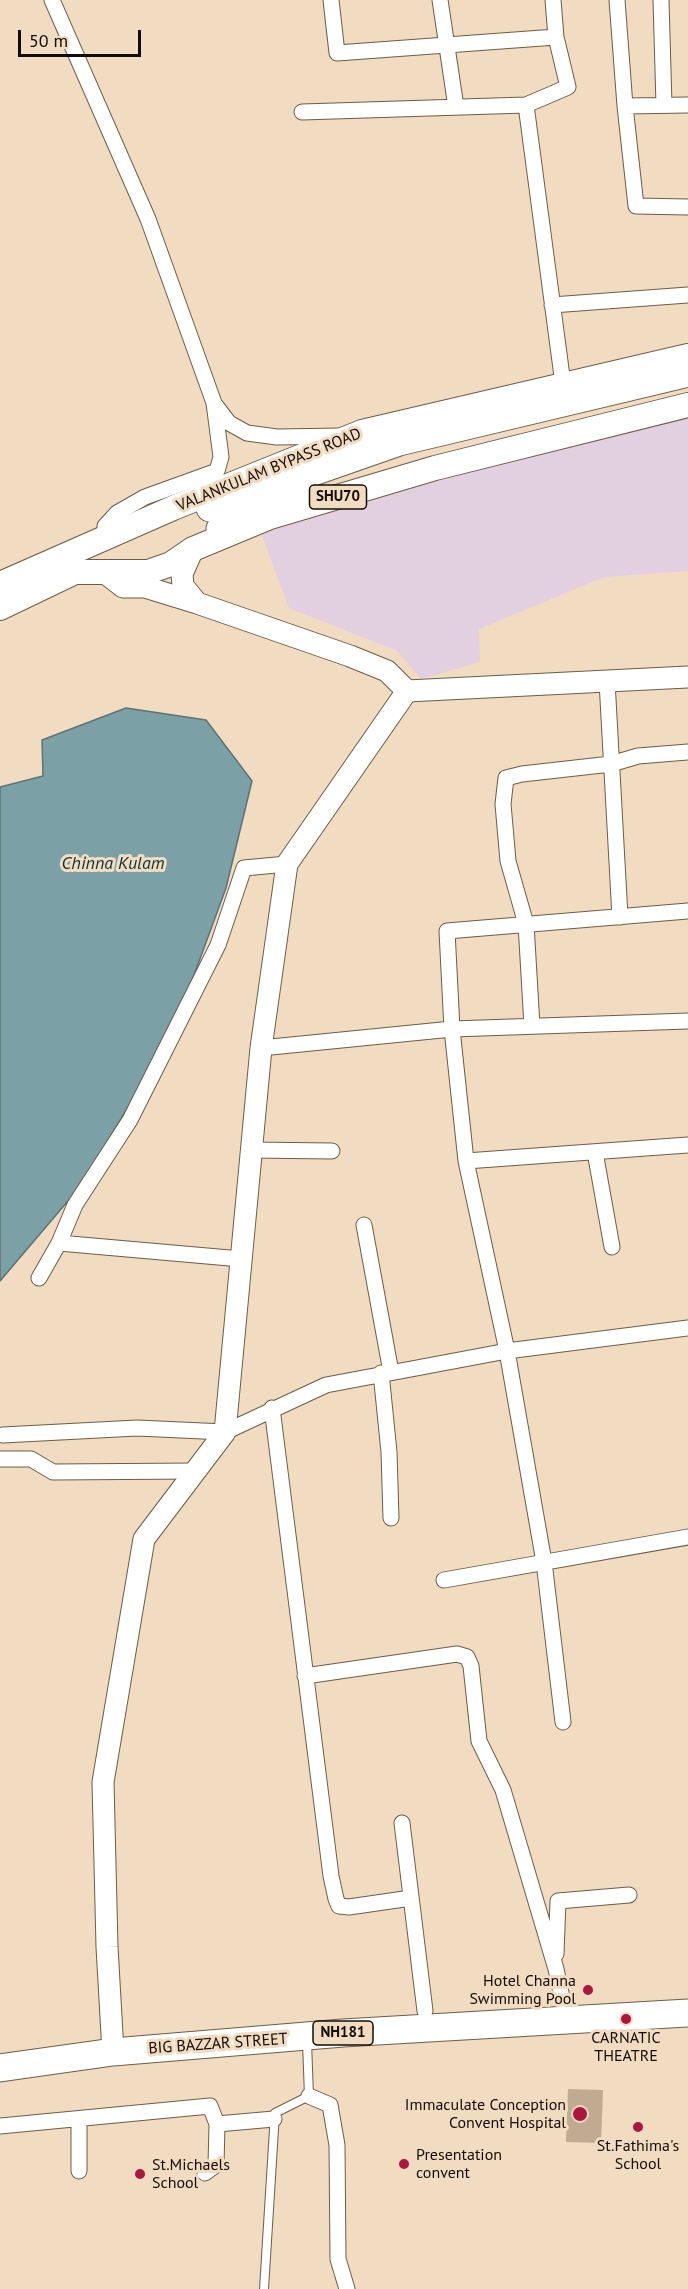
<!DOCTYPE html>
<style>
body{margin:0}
#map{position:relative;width:688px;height:2289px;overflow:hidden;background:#f1dcc2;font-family:"PT Sans",sans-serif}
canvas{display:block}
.scale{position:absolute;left:18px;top:30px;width:123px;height:27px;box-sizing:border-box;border:3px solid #130c04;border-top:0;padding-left:8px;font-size:18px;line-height:21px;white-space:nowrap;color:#130c04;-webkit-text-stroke:4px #f1dcc2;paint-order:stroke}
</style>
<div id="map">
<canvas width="688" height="2289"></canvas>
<div class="scale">50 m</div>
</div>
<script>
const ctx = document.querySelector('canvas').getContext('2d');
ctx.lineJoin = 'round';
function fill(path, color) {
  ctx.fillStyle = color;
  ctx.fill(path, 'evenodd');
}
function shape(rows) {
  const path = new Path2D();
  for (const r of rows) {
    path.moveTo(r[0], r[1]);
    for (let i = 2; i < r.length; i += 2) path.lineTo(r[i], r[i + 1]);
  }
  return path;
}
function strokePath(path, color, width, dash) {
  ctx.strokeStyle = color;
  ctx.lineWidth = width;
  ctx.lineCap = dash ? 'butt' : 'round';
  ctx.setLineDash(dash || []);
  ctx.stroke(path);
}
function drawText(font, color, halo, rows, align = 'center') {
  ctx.font = font + ' "PT Sans",sans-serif';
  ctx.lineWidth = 6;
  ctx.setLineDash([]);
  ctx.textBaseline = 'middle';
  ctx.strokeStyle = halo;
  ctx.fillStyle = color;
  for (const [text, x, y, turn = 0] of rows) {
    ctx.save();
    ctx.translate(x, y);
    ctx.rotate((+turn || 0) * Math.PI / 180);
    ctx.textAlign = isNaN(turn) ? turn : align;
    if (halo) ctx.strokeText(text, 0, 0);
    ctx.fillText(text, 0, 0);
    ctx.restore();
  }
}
fill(shape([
 [688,401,688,571,604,577,479,629,480,662,421,679,397,651,289,608,255,517,303,497,496,438]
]), '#e2cfdf');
const water = shape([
 [126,708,206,720,252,781,226,888,172,1035,79,1188,0,1281,0,787,43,776,42,740,126,708]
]);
fill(water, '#7ba0a6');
strokePath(water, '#5c7475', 1.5);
fill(shape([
 [568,2089,603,2090,601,2143,566,2142]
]), '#c0aa92');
const lane = shape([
 [264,2289,275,2113,309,2096,307,2042]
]);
const street = shape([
 [52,0,148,219,214,403,221,457,217,471,145,497,117,513,105,526,107,539],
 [331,0,337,53,556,37,553,0],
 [440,0,456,107],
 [617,0,625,106,688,105],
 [661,0,664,105],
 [526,105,568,87,556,37],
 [625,106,636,206,688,207],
 [302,112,526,105,563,384],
 [552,305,688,295],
 [216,406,229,423,247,433,277,437,342,436],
 [607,681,620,917],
 [532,1026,526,924,508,861,503,804,506,778,522,774,611,764,638,756,688,752],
 [261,1048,452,1029,688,1021],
 [251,1150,332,1151],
 [595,1152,612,1247],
 [466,1161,688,1145],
 [364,1225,391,1372],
 [59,1243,241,1259],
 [39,1278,59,1243,75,1205,130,1120,218,945,244,868,287,864],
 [381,1373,389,1452,391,1518],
 [272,1408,331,1876,336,1899,339,1906,349,1907,411,1898],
 [3,1435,137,1428,225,1432,326,1385,507,1351,688,1328],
 [0,1459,31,1459,53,1472,196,1471],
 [444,1580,688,1537],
 [305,1676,457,1654,467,1657,471,1666,479,1741,503,1790,556,1969,563,2002],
 [563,1722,544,1562,507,1351,466,1161,452,1029,447,931,688,911],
 [402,1823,425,2011],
 [556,1954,558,1901,629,1895],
 [309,2096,330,2105,337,2145,338,2259,347,2289],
 [79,2120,79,2171],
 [217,2124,274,2119],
 [0,2126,210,2106,217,2124,216,2165,205,2173]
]);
const secondary = shape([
 [193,549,182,574,183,586,197,603,350,656,387,671,407,691],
 [105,573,123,587,145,587,197,603],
 [113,2052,107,1947,103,1782,144,1539,225,1432,261,1048,287,864,407,691,688,677]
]);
const primary = shape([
 [0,584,173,508,362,432,688,356],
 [0,608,75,572,148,572,171,564,193,549,270,517,435,468,688,405]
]);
const highway = shape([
 [210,508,399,442,688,373],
 [220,529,277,502,302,493],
 [0,2068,113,2052,343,2033,688,2013]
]);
strokePath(lane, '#6e5c45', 10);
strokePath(street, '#6e5c45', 17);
strokePath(secondary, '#6e5c45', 23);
strokePath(primary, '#6e5c45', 26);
strokePath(highway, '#6e5c45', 29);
strokePath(lane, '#fff', 8);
strokePath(street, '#fff', 15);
strokePath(secondary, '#fff', 21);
strokePath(primary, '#fff', 24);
strokePath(highway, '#fff', 27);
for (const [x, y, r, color] of [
 [588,1990,6,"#ac173d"],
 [626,2019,6,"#ac173d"],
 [580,2114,8,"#ac173d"],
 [638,2127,6,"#ac173d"],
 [404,2164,6,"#ac173d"],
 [140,2174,6,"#ac173d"]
]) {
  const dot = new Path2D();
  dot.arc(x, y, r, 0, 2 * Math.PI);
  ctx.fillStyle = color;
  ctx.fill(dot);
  strokePath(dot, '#f1dcc2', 2);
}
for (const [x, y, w] of [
 [338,497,57],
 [343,2033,60]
]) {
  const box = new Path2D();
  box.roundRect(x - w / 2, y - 12, w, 24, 4.5);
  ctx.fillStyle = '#f1dcc2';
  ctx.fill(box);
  strokePath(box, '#130c04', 1.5);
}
drawText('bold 15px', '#130c04', null, [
 ["SHU70",338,497],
 ["NH181",343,2033]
]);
drawText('16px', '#130c04', '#f1dcc2', [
 ["VALANKULAM BYPASS ROAD",269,470,-22],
 ["BIG BAZZAR STREET",218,2044,-4]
]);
drawText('16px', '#130c04', '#f1dcc2', [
 ["Hotel Channa",576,1981],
 ["Swimming Pool",576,1999],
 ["CARNATIC",626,2038,"center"],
 ["THEATRE",626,2056,"center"],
 ["Immaculate Conception",566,2105],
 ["Convent Hospital",566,2123],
 ["St.Fathima's",638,2146,"center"],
 ["School",638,2164,"center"],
 ["Presentation",416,2155,"left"],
 ["convent",416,2173,"left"],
 ["St.Michaels",152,2165,"left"],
 ["School",152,2183,"left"]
], 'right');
drawText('italic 18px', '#0d3338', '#f1dcc2', [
 ["Chinna Kulam",113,864]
]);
</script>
